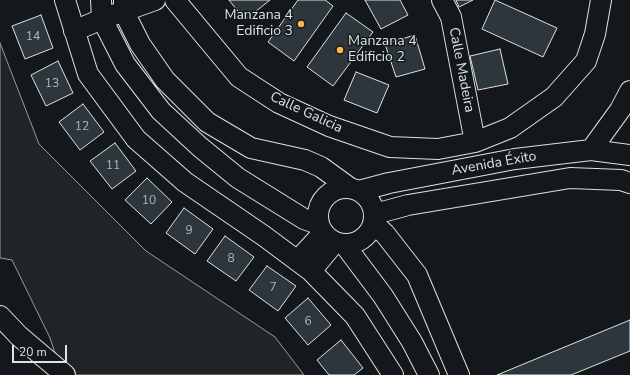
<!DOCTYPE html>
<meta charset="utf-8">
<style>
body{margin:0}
#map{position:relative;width:630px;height:375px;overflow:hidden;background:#14181c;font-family:"Nunito Sans",sans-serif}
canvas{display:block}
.scale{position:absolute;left:12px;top:345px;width:55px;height:18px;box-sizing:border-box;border:2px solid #d8e6dc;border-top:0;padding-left:5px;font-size:12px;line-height:14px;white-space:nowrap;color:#d8e6dc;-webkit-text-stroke:3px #14181c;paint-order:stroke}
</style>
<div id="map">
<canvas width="630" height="375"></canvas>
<div class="scale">20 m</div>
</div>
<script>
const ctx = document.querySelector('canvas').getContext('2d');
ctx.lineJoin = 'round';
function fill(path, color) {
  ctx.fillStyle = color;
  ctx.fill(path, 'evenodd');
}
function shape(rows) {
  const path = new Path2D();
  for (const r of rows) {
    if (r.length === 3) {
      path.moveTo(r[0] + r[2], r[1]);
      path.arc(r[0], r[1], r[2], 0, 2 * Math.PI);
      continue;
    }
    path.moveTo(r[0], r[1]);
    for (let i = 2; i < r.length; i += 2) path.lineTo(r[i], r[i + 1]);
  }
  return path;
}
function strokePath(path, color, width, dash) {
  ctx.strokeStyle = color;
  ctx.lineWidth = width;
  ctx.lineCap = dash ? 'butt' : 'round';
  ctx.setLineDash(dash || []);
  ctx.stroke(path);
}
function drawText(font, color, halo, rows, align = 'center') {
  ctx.font = font + ' "Nunito Sans",sans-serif';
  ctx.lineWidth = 3;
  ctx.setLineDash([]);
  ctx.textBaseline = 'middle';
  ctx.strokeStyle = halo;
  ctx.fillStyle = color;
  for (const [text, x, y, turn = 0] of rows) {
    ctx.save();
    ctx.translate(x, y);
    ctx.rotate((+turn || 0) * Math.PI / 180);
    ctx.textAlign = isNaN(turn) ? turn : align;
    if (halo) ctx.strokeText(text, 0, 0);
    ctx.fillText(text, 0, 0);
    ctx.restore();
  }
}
const green = shape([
 [0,43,39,144,146,251,275,337,304,375,75,375,57,359,50,338,12,260,0,258,0,43]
]);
fill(green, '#202428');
strokePath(green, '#939e99', 1);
const building = shape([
 [229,0,270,0,245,20,229,0],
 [298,0,325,0,333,6,294,61,268,42,298,0],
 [365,0,400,0,408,15,381,29,365,0],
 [456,0,473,0,459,7,456,0],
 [495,0,557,28,543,57,482,29,495,0],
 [346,13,373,32,333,86,307,67,346,13],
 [41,15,53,48,25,59,12,26,41,15],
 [415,35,425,69,396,77,385,44,415,35],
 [500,49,508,84,478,90,470,56,500,49],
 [58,61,73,93,46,106,31,75,58,61],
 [356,72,389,85,377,113,344,100,356,72],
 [83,104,104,132,80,150,59,122,83,104],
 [115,143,136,171,112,189,90,161,115,143],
 [147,178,172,202,151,224,125,200,147,178],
 [184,208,213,229,195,254,166,233,184,208],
 [225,236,254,257,236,281,207,261,225,236],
 [267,266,296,286,278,311,249,290,267,266],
 [308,298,331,325,308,345,285,318,308,298],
 [630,320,630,351,571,375,497,375,630,320],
 [341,340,363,368,354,375,329,375,317,360,341,340]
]);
fill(building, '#2c363c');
strokePath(building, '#d8e6dc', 1);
const minor = shape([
 [65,0,88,74,136,139,185,182,264,236,311,271,355,316,393,375],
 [101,0,102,19,125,64,161,111,200,147,238,178,304,219,318,224],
 [124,0,124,12,140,44,165,80,207,122,251,148,305,160,321,167,350,188],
 [175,0,239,77,279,103,329,126,390,147,438,149,475,142,510,128,554,97,586,61,595,34,601,0],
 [442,0,451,17,475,142],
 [74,31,102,19,155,0],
 [591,150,620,110,630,91],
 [346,216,28],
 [359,191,389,183,515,159,591,150,630,155],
 [375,214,408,205,570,178,621,180,630,183],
 [374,224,385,234,417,275,459,375],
 [344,244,383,296,412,342,429,375],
 [298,260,323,233],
 [311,271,335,242],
 [0,316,19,336,65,375]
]);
strokePath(minor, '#d8e6dc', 22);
strokePath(minor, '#14181c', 20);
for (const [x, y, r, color] of [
 [301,24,4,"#ffb74d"],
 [340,50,4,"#ffb74d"]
]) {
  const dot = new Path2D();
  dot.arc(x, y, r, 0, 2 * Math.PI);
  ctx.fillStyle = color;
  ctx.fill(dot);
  strokePath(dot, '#14181c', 1.5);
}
drawText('12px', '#adbab4', null, [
 ["14",33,37],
 ["13",52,84],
 ["12",82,127],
 ["11",113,166],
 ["10",149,201],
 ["9",189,231],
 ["8",231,259],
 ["7",273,288],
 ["6",308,322]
]);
drawText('14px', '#d8e6dc', '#14181c', [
 ["Manzana 4",293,16],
 ["Edificio 3",293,32],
 ["Manzana 4",348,42,"left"],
 ["Edificio 2",348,58,"left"]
], 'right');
drawText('14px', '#d8e6dc', '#14181c', [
 ["Calle Madeira",461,70,79],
 ["Calle Galicia",306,113,25],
 ["Avenida Éxito",494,164,-10]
]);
</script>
